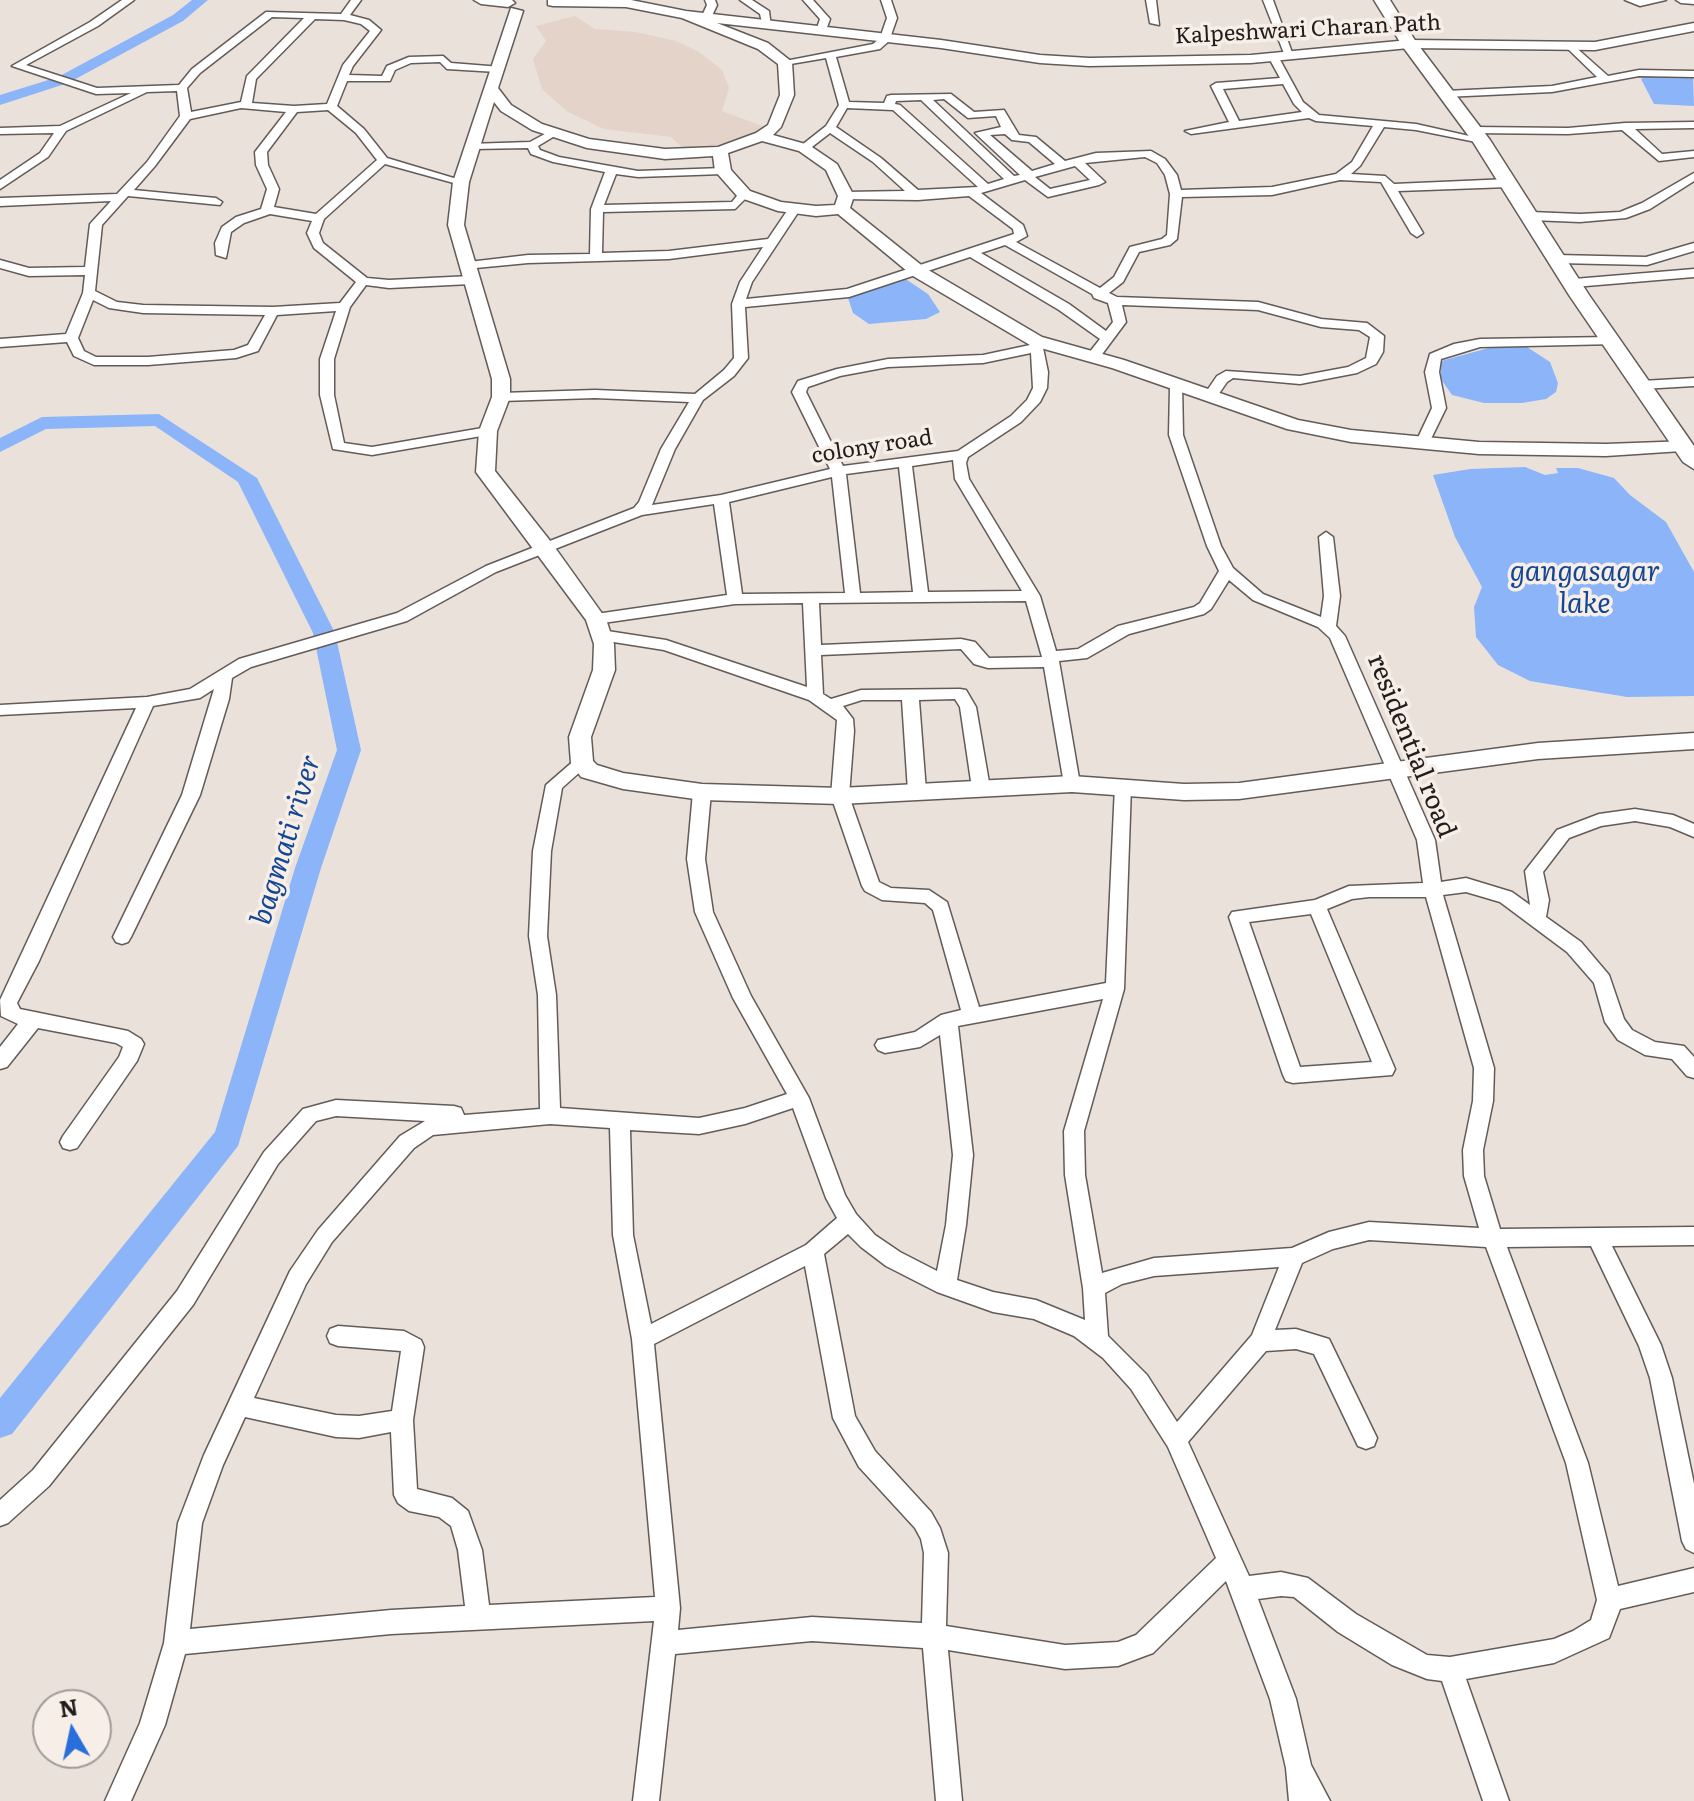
<!DOCTYPE html>
<style>
body{margin:0}
#map{position:relative;width:1694px;height:1801px;overflow:hidden;background:#eae1db;font-family:Literata,serif}
canvas{display:block}
.north{position:absolute;left:32px;top:1689px;width:80px;height:80px;box-sizing:border-box;background:#f7eee8;border:2px solid #a19a96;border-radius:50%;rotate:351deg;font-size:22px;font-weight:700;line-height:32px;text-align:center;color:#201d1b}
.north::after{content:'';display:block;margin:auto;width:28px;height:36px;background:#2a6edb;clip-path:polygon(50% 0,100% 100%,50% 72%,0 100%)}
</style>
<div id="map">
<canvas width="1694" height="1801"></canvas>
<div class="north">N</div>
</div>
<script>
const ctx = document.querySelector('canvas').getContext('2d');
ctx.lineJoin = 'round';
function fill(path, color) {
  ctx.fillStyle = color;
  ctx.fill(path, 'evenodd');
}
function shape(rows) {
  const path = new Path2D();
  for (const r of rows) {
    path.moveTo(r[0], r[1]);
    for (let i = 2; i < r.length; i += 2) path.lineTo(r[i], r[i + 1]);
  }
  return path;
}
function strokePath(path, color, width, dash) {
  ctx.strokeStyle = color;
  ctx.lineWidth = width;
  ctx.lineCap = dash ? 'butt' : 'round';
  ctx.setLineDash(dash || []);
  ctx.stroke(path);
}
function drawText(font, color, halo, rows, align = 'center') {
  ctx.font = font + ' Literata,serif';
  ctx.lineWidth = 7;
  ctx.setLineDash([]);
  ctx.textBaseline = 'middle';
  ctx.strokeStyle = halo;
  ctx.fillStyle = color;
  for (const [text, x, y, turn = 0] of rows) {
    ctx.save();
    ctx.translate(x, y);
    ctx.rotate((+turn || 0) * Math.PI / 180);
    ctx.textAlign = isNaN(turn) ? turn : align;
    if (halo) ctx.strokeText(text, 0, 0);
    ctx.fillText(text, 0, 0);
    ctx.restore();
  }
}
fill(shape([
 [575,16,595,29,636,32,676,41,699,52,722,70,729,88,722,111,765,127,751,135,709,148,685,150,671,137,604,129,568,112,542,89,533,59,546,41,536,26]
]), '#e3d3c9');
fill(shape([
 [1647,75,1693,76,1694,106,1654,104,1641,79],
 [904,278,928,294,940,312,926,319,869,324,853,313,848,298,861,290],
 [1507,343,1524,345,1550,362,1558,383,1556,392,1546,399,1522,403,1484,403,1452,395,1441,379,1441,361],
 [1525,467,1545,475,1558,473,1556,468,1578,468,1614,478,1630,495,1666,522,1694,572,1694,696,1627,697,1530,681,1498,665,1476,637,1474,607,1482,587,1455,537,1433,475,1470,469]
]), '#8bb5f8');
fill(shape([
 [192,0,208,0,183,21,68,83,0,105,0,95,58,77,173,15,192,0],
 [159,414,257,478,335,633,361,750,321,868,238,1146,12,1434,0,1438,0,1398,215,1132,295,868,337,750,313,633,238,482,155,426,46,429,0,452,0,438,42,417,159,414]
]), '#8bb5f8');
const street = shape([
 [122,0,134,0,98,26,26,65,97,88,179,85,192,69,266,12,341,14,351,0,361,0,350,15,369,20,381,30,353,66,349,75,382,76,387,66,409,57,443,56,451,63,501,67,501,71,497,72,447,69,440,62,411,63,395,70,390,81,347,81,337,106,364,129,387,158,467,182,461,185,385,164,324,219,319,233,323,243,367,278,389,280,471,276,477,280,471,284,389,288,366,285,350,307,334,359,334,395,344,443,372,447,488,427,493,428,493,434,372,455,333,449,320,395,320,359,336,311,277,315,258,351,236,358,148,365,94,365,74,356,67,342,0,347,0,339,66,334,83,293,85,275,29,276,0,268,0,260,29,268,85,267,90,224,111,201,0,206,0,198,117,194,147,162,180,116,177,91,147,92,66,131,48,157,0,189,0,180,40,153,54,133,0,134,0,128,60,126,131,93,96,94,12,66,90,22,122,0],
 [272,17,304,18,247,76,241,102,191,112,187,88,200,73,272,17],
 [315,19,344,20,361,24,370,31,343,65,327,104,294,106,252,103,256,79,315,19],
 [241,108,286,112,255,152,256,165,267,189,261,209,236,217,222,227,215,243,216,255,226,258,231,232,244,223,270,214,312,221,307,233,314,248,356,282,340,303,273,307,143,305,117,302,95,291,102,225,128,196,220,205,222,202,216,198,134,190,155,166,190,119,241,108],
 [328,110,356,133,377,160,316,214,274,207,279,189,268,165,267,152,297,112,328,110],
 [93,300,109,308,143,313,265,315,248,345,234,350,148,357,96,357,84,351,78,338,93,300],
 [705,0,715,0,717,5,711,18,706,21,701,18,707,5,705,0],
 [740,0,752,0,769,11,771,27,763,27,760,14,740,0],
 [803,0,813,0,830,19,825,33,816,31,820,19,803,0],
 [881,0,891,0,897,18,889,41,880,49,836,57,849,102,884,103,887,96,891,95,951,94,974,112,1004,110,1019,135,1036,137,1065,161,1096,153,1151,151,1165,159,1177,175,1181,190,1272,187,1336,174,1352,162,1373,126,1316,121,1309,118,1191,134,1185,131,1229,122,1211,86,1216,83,1280,78,1269,58,1274,55,1279,58,1303,102,1319,115,1416,124,1487,140,1481,143,1416,130,1384,127,1360,166,1351,174,1385,176,1394,184,1509,179,1515,183,1509,187,1398,191,1423,233,1417,237,1411,233,1381,182,1340,180,1272,195,1182,197,1177,239,1170,245,1139,252,1123,282,1109,293,1117,297,1258,302,1321,319,1367,323,1384,336,1383,352,1376,364,1357,373,1300,384,1233,378,1227,382,1216,398,1211,399,1204,395,1217,376,1226,371,1300,376,1348,367,1366,358,1370,337,1359,330,1321,327,1258,310,1122,305,1126,322,1097,361,1092,362,1085,358,1100,339,1059,310,970,257,849,297,745,307,748,358,734,376,703,400,675,449,652,505,721,495,830,469,792,392,798,381,837,369,888,359,983,355,1030,345,1031,338,1041,338,1048,372,1047,388,1040,402,1021,422,968,457,966,463,969,479,1040,596,1056,651,1078,649,1118,626,1194,607,1200,603,1219,571,1207,546,1169,435,1170,386,1172,383,1182,383,1183,435,1221,546,1233,568,1263,594,1321,617,1324,596,1319,537,1326,532,1333,537,1340,596,1336,626,1345,636,1435,840,1441,882,1466,878,1512,892,1530,905,1525,871,1557,830,1599,814,1635,809,1673,815,1694,824,1694,837,1670,827,1635,821,1601,826,1569,838,1543,872,1549,900,1546,917,1581,942,1609,975,1624,1019,1632,1030,1655,1042,1684,1046,1694,1057,1694,1078,1687,1076,1672,1059,1645,1055,1618,1040,1605,1022,1594,983,1567,952,1500,902,1466,892,1443,895,1494,1068,1493,1101,1483,1150,1484,1176,1500,1229,1694,1227,1694,1245,1612,1246,1661,1345,1672,1378,1694,1484,1694,1553,1686,1549,1682,1541,1650,1378,1639,1346,1591,1246,1507,1247,1588,1463,1618,1586,1694,1568,1694,1592,1620,1609,1609,1638,1554,1663,1466,1679,1509,1801,1483,1801,1442,1681,1427,1679,1392,1665,1338,1632,1294,1597,1281,1596,1258,1599,1296,1699,1311,1765,1330,1801,1289,1801,1286,1768,1270,1699,1226,1581,1153,1653,1118,1666,1065,1669,948,1650,962,1801,936,1801,923,1648,812,1641,675,1654,659,1801,633,1801,654,1621,391,1634,185,1654,165,1725,131,1801,105,1801,140,1723,164,1643,178,1523,204,1455,290,1271,318,1230,400,1136,425,1121,336,1116,316,1121,278,1164,193,1305,49,1486,8,1523,0,1526,0,1500,33,1470,177,1291,264,1152,303,1109,336,1100,454,1106,461,1108,464,1115,540,1109,538,995,529,936,533,851,546,785,576,759,582,757,590,763,562,788,551,851,547,936,556,995,560,1108,699,1118,745,1108,787,1094,733,998,695,912,687,859,693,792,696,788,708,788,711,792,705,859,713,912,751,996,809,1098,845,1195,856,1214,875,1235,900,1252,937,1271,946,1225,953,1155,940,1035,920,1047,885,1053,878,1050,875,1045,878,1040,915,1032,941,1015,961,1010,933,910,925,903,882,900,865,891,862,886,831,796,837,720,809,700,664,650,601,640,593,635,601,630,666,640,807,687,803,603,735,604,596,624,588,619,596,614,727,595,714,504,642,515,496,572,407,621,251,667,232,678,229,699,200,795,131,937,128,942,122,944,116,942,113,937,182,795,214,689,200,698,153,706,39,961,17,1003,20,1009,128,1031,141,1039,144,1044,137,1061,77,1148,70,1150,63,1148,60,1142,63,1136,119,1057,123,1047,116,1043,38,1028,7,1067,0,1069,0,1047,18,1024,1,1016,0,1000,136,708,0,715,0,705,147,697,190,689,239,659,397,613,486,566,634,508,639,502,661,449,689,402,595,398,501,401,494,397,501,393,595,390,695,394,724,370,734,358,732,304,740,282,763,247,669,259,528,263,465,269,465,263,469,262,528,255,590,254,591,209,605,172,553,162,531,154,528,148,473,149,469,148,469,144,530,142,554,129,558,130,558,134,538,146,540,150,559,157,638,171,723,168,729,171,723,174,638,177,616,174,604,205,732,202,740,192,750,194,735,209,603,212,602,253,669,251,768,239,791,205,799,205,801,208,752,282,746,299,847,289,1014,234,1013,229,969,196,918,200,842,199,840,196,846,192,905,191,873,162,830,133,808,150,798,148,826,126,839,105,826,58,785,65,780,62,873,44,880,38,887,18,881,0],
 [1283,84,1294,104,1302,112,1239,121,1223,89,1283,84],
 [944,99,968,118,996,116,1001,127,975,133,1020,175,1014,176,933,100,944,99],
 [921,100,1004,179,988,184,900,105,895,104,896,101,921,100],
 [847,108,893,110,978,187,918,190,881,158,836,127,847,108],
 [1005,134,1012,140,1029,142,1055,164,1032,171,990,135,1005,134],
 [1145,157,1157,163,1165,175,1170,194,1167,235,1162,239,1130,247,1114,277,1100,288,1016,242,1027,236,1023,225,981,193,1025,180,1048,197,1099,185,1105,182,1085,163,1145,157],
 [1075,166,1090,180,1050,189,1035,177,1075,166],
 [1005,245,1092,294,1094,298,1108,303,1113,322,1106,331,1069,304,981,253,1005,245],
 [1031,353,1033,388,1027,400,1011,416,958,451,843,466,806,392,808,387,840,376,888,367,983,363,1031,353],
 [953,460,955,479,1022,591,928,592,912,466,953,460],
 [899,467,913,592,860,593,846,474,899,467],
 [832,477,845,593,742,594,729,502,832,477],
 [1229,580,1253,600,1318,627,1330,638,1417,840,1423,883,1349,886,1315,900,1232,912,1229,917,1283,1075,1286,1081,1293,1083,1392,1075,1395,1069,1327,909,1352,899,1369,897,1426,897,1474,1068,1473,1101,1463,1150,1464,1176,1479,1228,1369,1222,1329,1232,1292,1248,1154,1258,1102,1273,1085,1175,1084,1131,1124,989,1131,786,1123,780,1115,786,1106,983,979,1007,947,902,929,890,891,888,879,882,849,796,854,731,853,719,843,706,862,700,902,700,908,791,917,797,926,791,919,700,955,699,960,707,972,788,975,792,987,792,990,788,976,707,966,690,960,689,861,690,831,699,823,694,821,655,961,649,974,664,988,668,1044,667,1064,784,1072,790,1080,784,1059,661,1087,658,1129,634,1204,614,1211,609,1229,580],
 [1026,601,1042,657,989,658,975,642,961,639,821,645,819,603,1026,601],
 [1311,914,1372,1062,1300,1067,1249,922,1311,914],
 [1103,999,1064,1131,1065,1175,1083,1288,1085,1320,1036,1300,993,1292,957,1280,966,1225,973,1155,958,1026,1103,999],
 [793,1108,826,1198,837,1218,806,1245,651,1324,633,1235,630,1130,699,1134,745,1124,793,1108],
 [550,1124,610,1128,613,1235,632,1339,655,1597,489,1605,482,1550,468,1511,452,1498,417,1489,413,1420,424,1347,421,1340,404,1331,338,1326,330,1329,327,1336,330,1343,338,1346,401,1351,392,1411,359,1416,336,1415,254,1398,306,1284,332,1242,414,1148,433,1135,550,1124],
 [848,1234,861,1247,886,1266,937,1292,993,1312,1034,1319,1074,1336,1103,1358,1131,1389,1168,1447,1216,1558,1136,1635,1118,1642,1065,1645,946,1626,948,1553,940,1528,931,1512,875,1451,855,1416,824,1254,848,1234],
 [1369,1240,1486,1247,1566,1463,1597,1600,1591,1620,1573,1631,1554,1639,1450,1657,1427,1655,1356,1614,1308,1578,1281,1572,1249,1576,1188,1442,1266,1351,1296,1349,1314,1354,1358,1446,1366,1449,1374,1446,1377,1438,1329,1339,1296,1329,1275,1330,1302,1263,1333,1249,1369,1240],
 [805,1266,833,1418,859,1467,915,1528,921,1539,924,1553,922,1623,812,1617,678,1630,680,1608,654,1344,805,1266],
 [1279,1267,1252,1335,1177,1422,1147,1375,1108,1336,1105,1293,1122,1284,1154,1276,1279,1267],
 [245,1417,336,1437,359,1438,391,1432,394,1495,398,1503,409,1511,439,1517,451,1526,458,1550,465,1606,391,1610,190,1629,202,1523,223,1465,245,1417],
 [1146,0,1156,0,1159,25,1150,23,1146,0],
 [1263,0,1273,0,1294,58,1285,56,1263,0],
 [1625,0,1666,0,1640,6,1625,0],
 [1676,0,1694,0,1694,4,1681,3,1676,0],
 [1572,44,1608,76,1639,70,1694,71,1694,77,1639,76,1552,92,1445,97,1440,94,1445,91,1552,86,1597,77,1568,49,1567,47,1572,44],
 [1694,122,1694,128,1635,129,1662,154,1694,151,1694,157,1659,161,1622,130,1568,134,1473,133,1467,130,1473,127,1568,128,1625,123,1694,122],
 [1694,173,1694,181,1650,209,1626,218,1580,222,1531,220,1525,216,1531,212,1580,214,1620,212,1642,203,1694,173],
 [1694,243,1694,251,1647,265,1557,263,1551,259,1557,255,1646,257,1694,243],
 [1694,269,1694,277,1574,287,1568,283,1574,279,1694,269],
 [1611,337,1618,341,1616,344,1480,347,1441,359,1439,372,1446,408,1427,447,1417,447,1415,444,1432,408,1425,372,1430,354,1454,344,1480,339,1611,337],
 [1694,378,1694,386,1642,389,1635,385,1642,381,1694,378]
]);
const secondary = shape([
 [474,0,512,0,515,3,508,7,481,4,474,0],
 [548,0,631,0,686,11,941,40,1040,55,1089,58,1251,55,1409,40,1595,42,1694,23,1694,31,1595,50,1409,48,1251,63,1089,66,1040,63,941,48,717,23,768,43,792,62,794,95,781,127,773,135,809,145,837,164,854,196,850,208,925,268,1042,337,1124,360,1298,420,1351,430,1479,442,1606,444,1689,441,1691,445,1689,449,1682,451,1606,456,1479,454,1351,442,1287,429,1112,368,1030,345,913,276,838,214,816,216,778,211,738,197,715,171,713,156,665,159,587,148,532,130,501,111,494,102,469,182,464,225,510,379,510,397,497,431,495,471,551,542,606,619,614,644,615,670,591,737,593,761,597,765,623,773,702,784,840,788,1072,776,1184,784,1239,783,1538,743,1694,733,1694,749,1538,759,1239,799,1184,800,1072,792,840,804,702,800,623,789,581,777,571,763,569,737,593,670,594,644,586,620,476,472,479,431,492,397,492,379,448,225,453,182,511,8,523,11,498,88,511,105,542,124,589,139,665,149,718,147,756,133,768,125,780,95,778,64,758,49,682,18,626,7,553,6,548,5,548,0],
 [762,141,799,151,826,170,838,196,835,205,816,206,781,202,750,191,731,170,728,153,762,141]
]);
const primary = shape([
 [1374,0,1390,0,1416,42,1490,140,1589,295,1694,446,1694,469,1683,462,1569,295,1473,142,1403,47,1374,0]
]);
strokePath(street, '#635b57', 3);
strokePath(secondary, '#635b57', 3);
strokePath(primary, '#635b57', 3);
fill(street, '#fff');
fill(secondary, '#fff');
fill(primary, '#fff');
drawText('22px', '#201d1b', '#f7eee8', [
 ["Kalpeshwari Charan Path",1308,30,-3],
 ["colony road",872,447,-9]
]);
drawText('26px', '#201d1b', '#f7eee8', [
 ["residential road",1411,746,68]
]);
drawText('italic 28px', '#154693', '#f7eee8', [
 ["gangasagar",1585,573],
 ["lake",1585,605],
 ["bagmati river",287,840,-73]
]);
</script>
